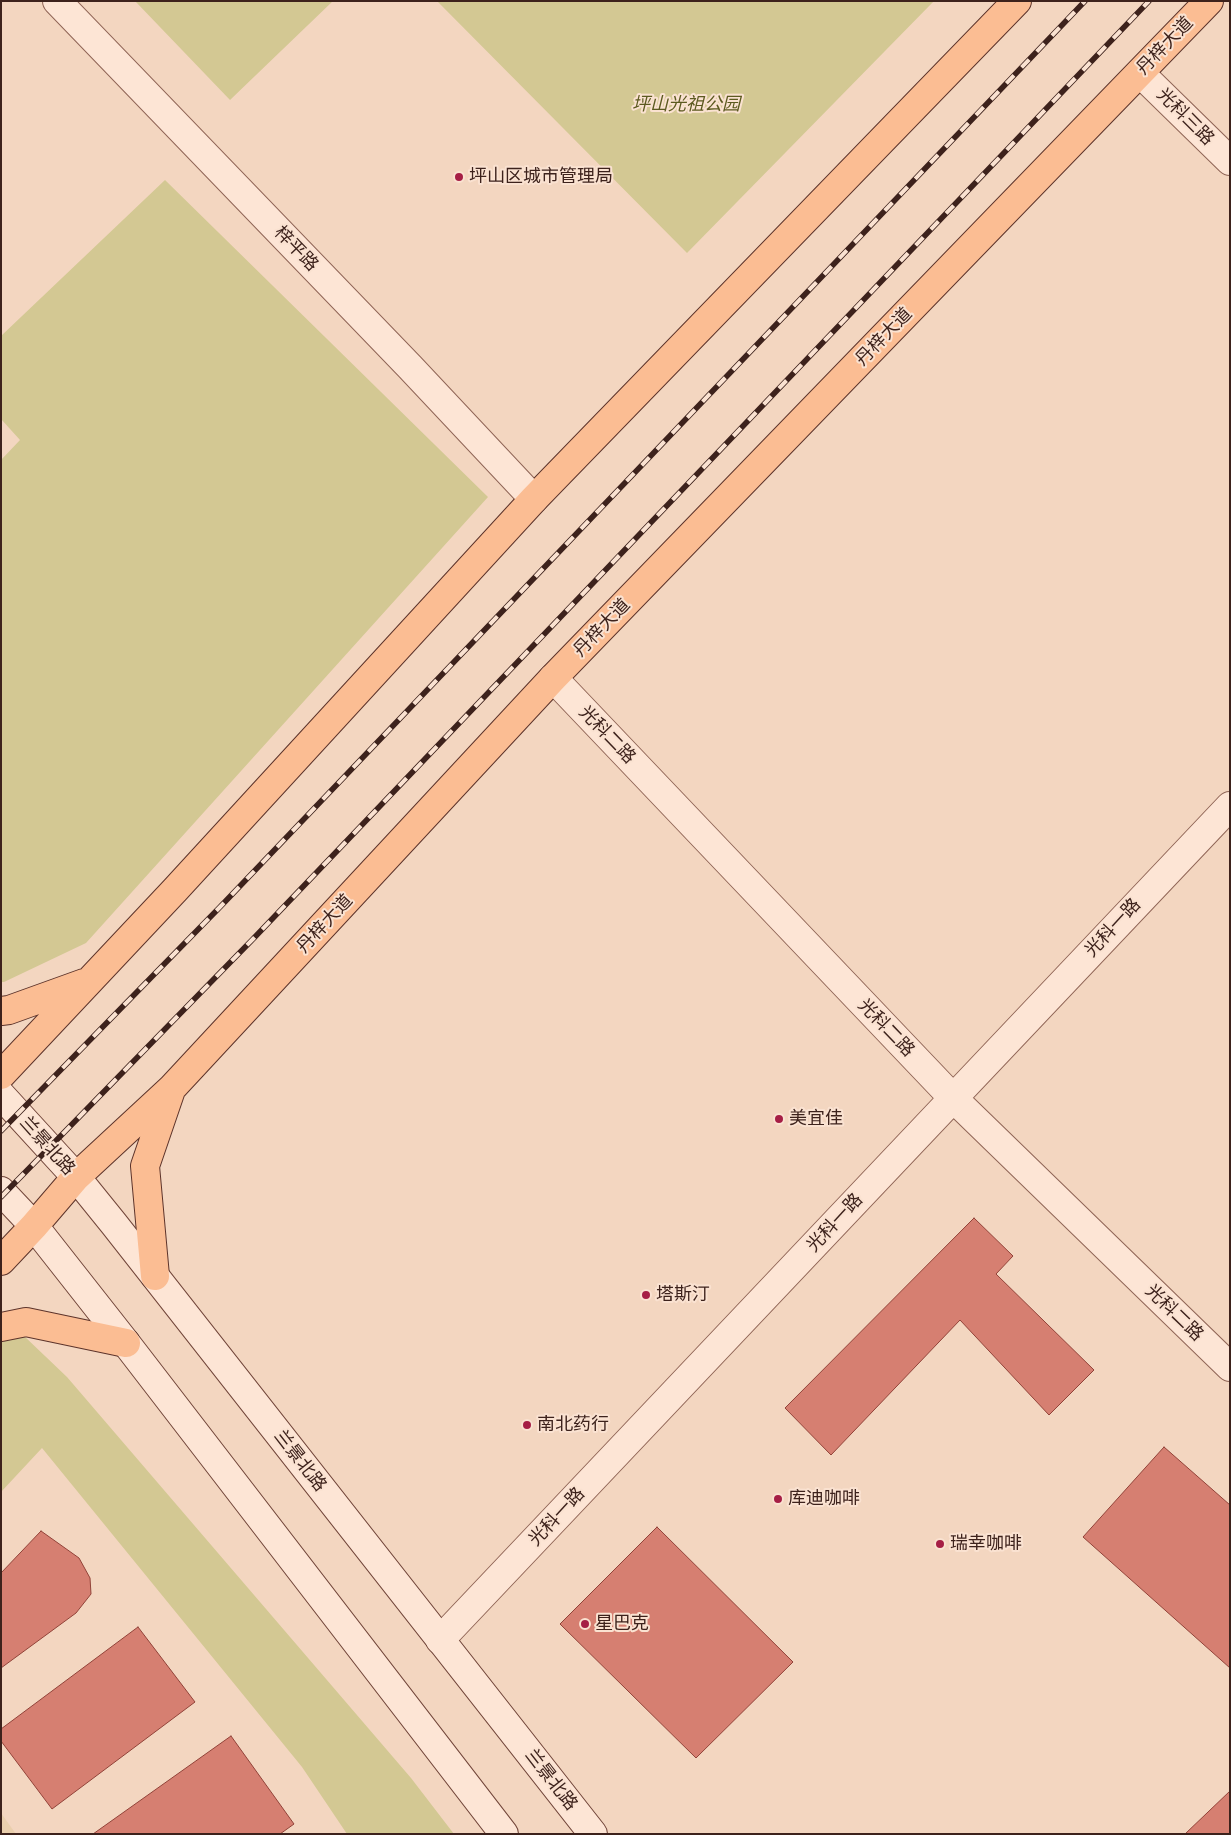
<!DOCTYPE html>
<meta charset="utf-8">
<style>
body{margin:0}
#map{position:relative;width:1231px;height:1835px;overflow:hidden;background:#f3d6c0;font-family:Merriweather,serif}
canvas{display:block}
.frame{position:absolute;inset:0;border:2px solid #3d221c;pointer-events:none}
</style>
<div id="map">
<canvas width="1231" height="1835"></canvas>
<div class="frame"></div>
</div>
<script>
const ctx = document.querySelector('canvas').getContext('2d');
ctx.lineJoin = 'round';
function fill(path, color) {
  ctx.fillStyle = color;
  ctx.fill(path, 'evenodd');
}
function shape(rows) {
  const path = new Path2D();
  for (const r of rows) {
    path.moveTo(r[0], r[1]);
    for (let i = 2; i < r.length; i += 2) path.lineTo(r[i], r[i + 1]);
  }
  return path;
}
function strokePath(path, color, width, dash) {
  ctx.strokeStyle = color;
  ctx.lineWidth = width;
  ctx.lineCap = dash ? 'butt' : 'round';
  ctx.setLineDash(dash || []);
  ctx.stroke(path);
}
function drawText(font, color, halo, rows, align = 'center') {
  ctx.font = font + ' Merriweather,"Noto Sans SC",serif';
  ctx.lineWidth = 4;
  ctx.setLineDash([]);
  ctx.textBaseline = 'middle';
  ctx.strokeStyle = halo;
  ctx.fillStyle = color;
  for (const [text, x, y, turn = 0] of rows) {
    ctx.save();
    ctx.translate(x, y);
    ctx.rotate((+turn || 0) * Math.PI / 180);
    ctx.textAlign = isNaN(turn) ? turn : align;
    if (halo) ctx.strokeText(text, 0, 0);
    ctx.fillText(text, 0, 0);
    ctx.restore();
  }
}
fill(shape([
 [1,1813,16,1834,1,1834]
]), '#eacfad');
fill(shape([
 [135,1,333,1,230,100],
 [437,1,934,1,687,253],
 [165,180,488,497,86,943,4,982,1,982,1,460,20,440,1,419,1,336],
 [1,1314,67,1377,411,1778,454,1834,347,1834,302,1767,42,1448,1,1492]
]), '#d3c893');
const building = shape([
 [974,1218,1013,1256,996,1274,1094,1370,1049,1415,960,1320,831,1455,785,1408,974,1218],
 [1164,1447,1230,1505,1230,1668,1083,1537,1164,1447],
 [657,1527,793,1662,696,1758,560,1624,657,1527],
 [41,1531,79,1558,90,1578,91,1594,76,1613,1,1668,1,1573,41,1531],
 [138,1627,195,1702,52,1809,1,1741,1,1729,138,1627],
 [231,1736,294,1824,280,1834,93,1834,231,1736],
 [1230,1791,1230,1834,1185,1834,1230,1791]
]);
fill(building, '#d67f71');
strokePath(building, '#914238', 1);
const minor = shape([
 [1140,73,1230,161],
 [553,678,953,1098,1230,1367],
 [440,1640,1230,806]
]);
const tertiary = shape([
 [57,1,410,367,534,499]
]);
const secondary = shape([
 [1,1095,76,1177,114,1224,593,1834],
 [1,1191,34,1226,126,1343,504,1834]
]);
const primary = shape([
 [1,1011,9,1010,84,983],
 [1,1075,175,890,534,499,1017,1],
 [1,1261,34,1226,76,1177,172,1088,553,678,1209,1],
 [155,1276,145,1166,171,1090],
 [1,1327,26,1322,126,1343]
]);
strokePath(minor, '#8f6455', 30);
strokePath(tertiary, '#8f6455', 30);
strokePath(secondary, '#714539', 30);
strokePath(primary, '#5c332a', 30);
strokePath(minor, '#fde5d5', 28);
strokePath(tertiary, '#fde5d5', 28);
strokePath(secondary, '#fde5d5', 28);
strokePath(primary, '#fbbd93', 28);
const rail = shape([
 [1,1131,220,907,1085,1],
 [1,1197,253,939,1149,1]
]);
strokePath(rail, '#3d221c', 5.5);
strokePath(rail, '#fae2d1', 4, [11]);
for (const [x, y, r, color] of [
 [459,177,5,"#a61e45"],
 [779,1119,5,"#a61e45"],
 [646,1295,5,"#a61e45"],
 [527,1425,5,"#a61e45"],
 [778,1499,5,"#a61e45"],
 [940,1544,5,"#a61e45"],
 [585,1624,5,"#a61e45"]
]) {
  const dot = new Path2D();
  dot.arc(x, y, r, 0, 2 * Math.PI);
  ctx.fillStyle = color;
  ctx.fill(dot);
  strokePath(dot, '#fae2d1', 2);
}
drawText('18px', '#3d221c', '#fae2d1', [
 ["丹梓大道",1165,46,-46],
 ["光科三路",1185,117,45],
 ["梓平路",296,249,46],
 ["丹梓大道",884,337,-46],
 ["丹梓大道",602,628,-46],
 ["光科二路",607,735,46],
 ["丹梓大道",325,924,-47],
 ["光科一路",1113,928,-47],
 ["光科二路",886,1028,46],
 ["兰景北路",47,1146,48],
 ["光科一路",835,1223,-47],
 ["光科二路",1174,1313,44],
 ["兰景北路",300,1461,52],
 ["光科一路",557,1517,-47],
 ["兰景北路",551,1780,52]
]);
drawText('italic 18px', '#5c5a20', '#fae2d1', [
 ["坪山光祖公园",686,105]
]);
drawText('18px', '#3d221c', '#fae2d1', [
 ["坪山区城市管理局",469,177],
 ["美宜佳",789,1119],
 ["塔斯汀",656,1295],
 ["南北药行",537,1425],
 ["库迪咖啡",788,1499],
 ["瑞幸咖啡",950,1544],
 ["星巴克",595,1624]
], 'left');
</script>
